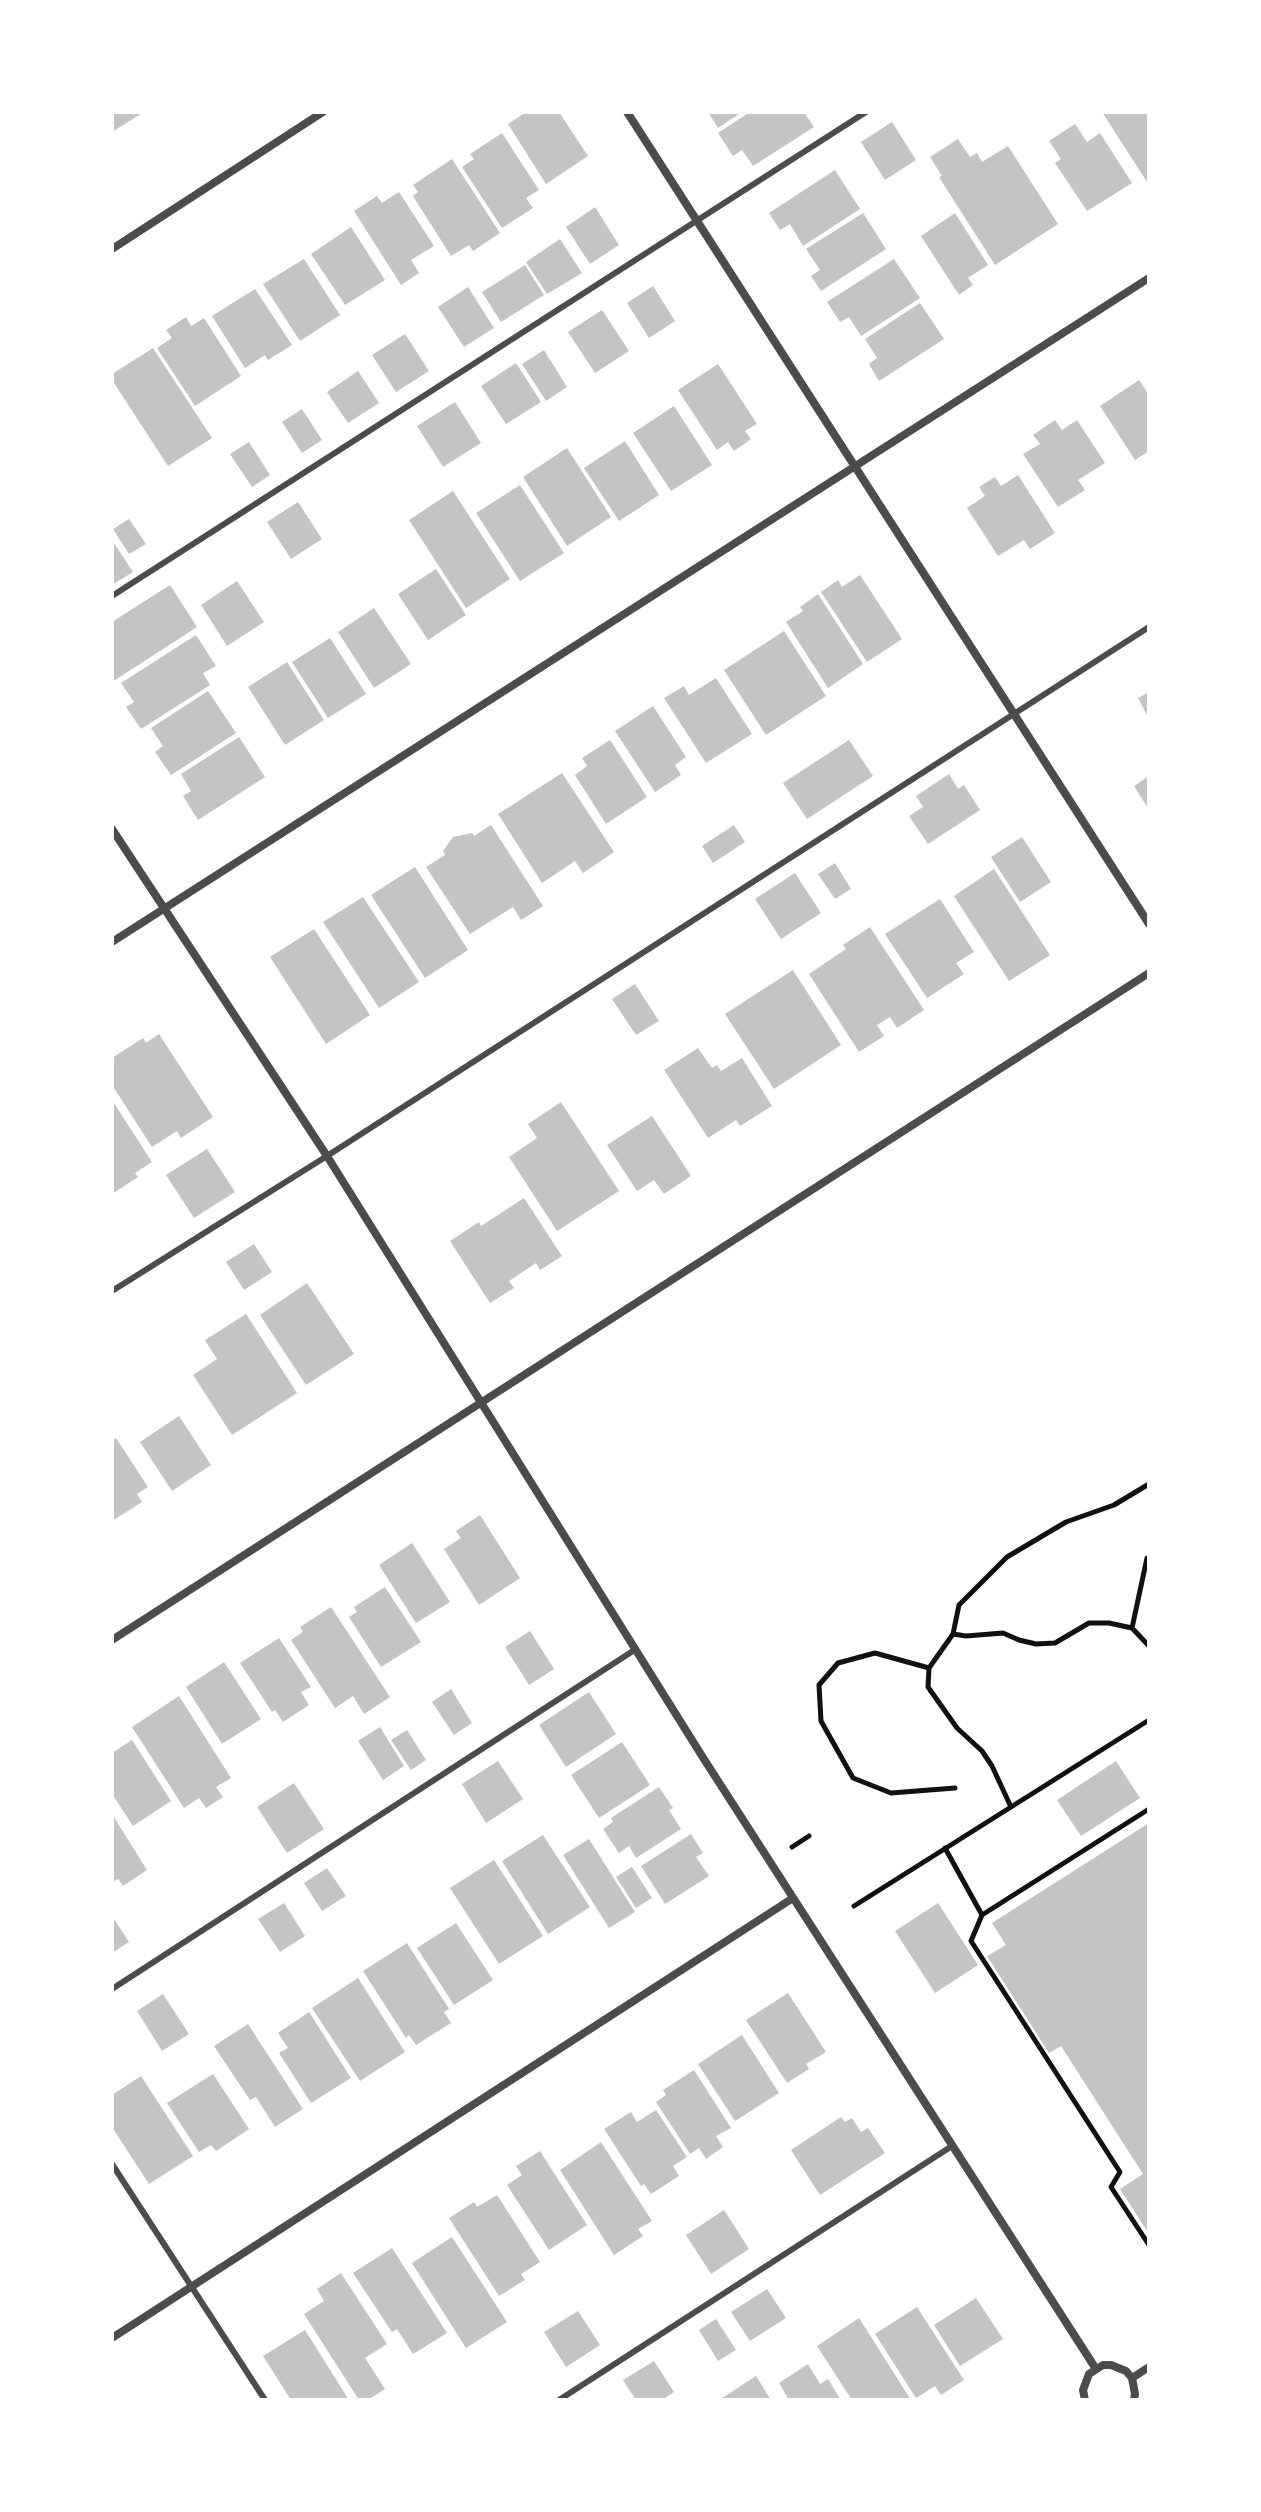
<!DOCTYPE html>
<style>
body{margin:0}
#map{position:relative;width:1261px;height:2512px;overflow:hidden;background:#fff;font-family:Arial,sans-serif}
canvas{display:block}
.frame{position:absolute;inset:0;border:114px solid #fff;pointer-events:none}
</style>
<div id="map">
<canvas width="1261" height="2512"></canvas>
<div class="frame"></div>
</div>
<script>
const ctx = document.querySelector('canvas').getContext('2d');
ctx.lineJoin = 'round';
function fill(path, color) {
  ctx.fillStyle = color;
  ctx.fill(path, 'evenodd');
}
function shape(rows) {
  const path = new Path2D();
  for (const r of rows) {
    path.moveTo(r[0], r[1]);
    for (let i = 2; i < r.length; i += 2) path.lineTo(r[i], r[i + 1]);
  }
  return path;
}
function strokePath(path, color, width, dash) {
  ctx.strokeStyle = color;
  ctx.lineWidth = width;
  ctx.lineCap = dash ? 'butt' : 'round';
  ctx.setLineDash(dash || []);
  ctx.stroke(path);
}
fill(shape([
 [112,112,144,112,112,132],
 [526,112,559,112,588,156,546,184,508,124],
 [708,112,742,112,718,128],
 [750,112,804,112,814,127,753,166,742,150,733,156,718,133],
 [1102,112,1148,112,1149,185],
 [892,122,916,160,885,180,861,142],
 [1075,124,1087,142,1100,133,1132,183,1087,211,1055,163,1061,159,1049,141],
 [502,133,539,190,526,198,533,208,502,228,462,167,474,159,470,154],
 [958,139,970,157,977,153,982,162,1008,146,1058,224,995,265,939,177,942,176,930,157],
 [452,159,500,233,473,251,469,245,451,256,413,196,418,192,413,185],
 [835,170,860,209,803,246,790,224,780,230,769,213],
 [399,192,434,246,411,260,419,273,401,285,354,211,377,196,382,203],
 [595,207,619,245,590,264,566,227],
 [863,213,886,249,821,291,811,276,820,270,806,249],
 [955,213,988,265,968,278,973,285,959,295,921,236],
 [351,227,385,280,345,305,311,254],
 [560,239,582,273,547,294,526,262],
 [304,259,340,315,300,341,263,284],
 [894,259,920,298,861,336,849,317,840,322,827,302],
 [525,265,544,295,501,322,482,292],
 [653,286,675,321,649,338,627,303],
 [468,287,494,328,464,347,438,307],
 [255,289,292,345,268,360,265,355,245,368,212,316],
 [920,303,944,339,879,381,869,364,877,358,865,339],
 [602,310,629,351,595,373,568,332],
 [186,317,191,326,204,318,241,376,195,406,157,348,172,338,166,330],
 [405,334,429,371,396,392,372,355],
 [153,348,212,438,168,466,112,380,112,374],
 [544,350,567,387,546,401,522,364],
 [516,363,541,402,506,424,481,386],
 [718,364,757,424,745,431,751,439,734,451,728,442,717,450,678,390],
 [358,371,379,403,348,423,327,392],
 [1139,380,1149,395,1149,451,1135,460,1100,406],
 [455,402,481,443,443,467,417,426],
 [674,406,712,465,671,491,633,433],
 [302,409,322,440,302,453,282,422],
 [1055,420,1062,430,1077,420,1105,463,1078,480,1085,490,1058,507,1023,454,1040,444,1033,435],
 [625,441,659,495,619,521,584,468],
 [249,442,270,475,252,487,230,454],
 [567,448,611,517,567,546,523,477],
 [1018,475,1055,533,1030,549,1024,540,998,556,967,508,985,496,979,487,995,477,1001,486],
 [520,485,564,553,520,581,476,513],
 [453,491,510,579,466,608,409,520],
 [298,502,322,539,291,559,267,522],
 [129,519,146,544,129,554,113,529],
 [112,540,133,572,112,585],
 [436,569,466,615,428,640,398,594],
 [860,575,902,639,867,662,821,592,838,580,842,587],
 [237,581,264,622,227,646,201,605],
 [170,585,197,627,112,682,112,622],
 [818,594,863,664,828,688,786,622,803,611,800,607],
 [374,608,411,664,374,688,338,632],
 [784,631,826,696,766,735,724,670],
 [196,635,216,666,203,673,210,685,141,729,126,707,134,702,121,683],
 [330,638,366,694,328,718,292,662],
 [287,662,324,720,285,745,248,687],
 [716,678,752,734,706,763,664,698,684,686,689,695],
 [208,691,236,733,171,775,155,752,163,746,151,728],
 [1149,692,1149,719,1138,698],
 [653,706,686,757,675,765,681,775,655,792,615,731],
 [239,737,265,777,198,820,183,796,191,791,181,774],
 [610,740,647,797,606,824,575,775,587,766,582,758],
 [849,740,873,776,807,819,783,783],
 [562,773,614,852,583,873,575,861,542,883,498,814],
 [949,774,958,789,964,785,980,810,928,844,909,816,923,807,916,796],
 [1149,776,1149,810,1134,786],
 [491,825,543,906,521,920,513,907,470,934,426,867,445,855,443,851,453,837,472,833,474,836],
 [734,825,745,842,713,863,702,846],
 [1022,837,1051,882,1020,902,991,857],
 [835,863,851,889,835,899,818,874],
 [415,867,468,950,425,978,371,895],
 [994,869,1050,955,1009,981,954,896],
 [795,873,821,913,781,939,755,899],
 [363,897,419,982,379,1008,323,922],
 [940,899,974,952,956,963,964,974,927,998,885,934],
 [870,927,924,1010,897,1028,890,1017,877,1025,884,1036,859,1052,809,974,846,949,843,945],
 [314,929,370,1015,326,1044,270,957],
 [793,970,841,1045,774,1089,725,1014],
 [635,984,659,1021,636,1035,612,999],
 [159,1034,213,1117,181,1138,177,1131,152,1147,112,1085,112,1058,143,1038,146,1043],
 [698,1048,712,1068,717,1065,721,1071,742,1058,772,1106,740,1126,736,1120,708,1138,664,1070],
 [112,1100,152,1162,135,1173,138,1177,112,1194],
 [561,1102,619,1191,557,1231,509,1157,537,1138,528,1124],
 [652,1116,691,1176,664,1194,654,1180,637,1191,607,1145],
 [207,1149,235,1192,194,1218,166,1175],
 [524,1198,562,1256,540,1270,536,1263,509,1281,514,1288,490,1303,450,1241,479,1222,481,1226],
 [254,1244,272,1272,244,1290,226,1262],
 [307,1283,354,1354,306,1385,260,1315],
 [246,1314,297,1393,232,1435,193,1375,217,1359,205,1340],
 [179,1416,211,1465,172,1491,140,1442],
 [116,1438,148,1487,137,1494,142,1502,112,1521,112,1441],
 [480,1515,520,1578,479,1605,444,1549,461,1538,456,1531],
 [412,1543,450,1602,416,1623,379,1565],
 [385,1587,421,1642,381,1667,349,1617,357,1612,354,1607],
 [331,1607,390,1697,364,1714,353,1696,335,1708,291,1640,303,1632,300,1627],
 [530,1631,554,1669,529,1685,505,1647],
 [279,1638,311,1687,301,1692,309,1705,283,1722,275,1710,272,1712,240,1663],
 [224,1662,261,1719,222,1744,186,1687],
 [451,1689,472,1723,454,1735,432,1702],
 [589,1692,616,1734,566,1767,539,1725],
 [179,1696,231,1778,216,1787,223,1797,206,1808,199,1798,184,1808,132,1727],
 [380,1727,404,1766,383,1780,358,1741],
 [407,1730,426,1760,411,1770,391,1740],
 [132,1740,171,1801,133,1826,112,1794,112,1753],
 [622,1742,650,1785,599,1818,571,1775],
 [498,1761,523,1799,486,1823,462,1784],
 [1116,1761,1140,1798,1081,1836,1057,1800],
 [294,1783,324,1829,287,1853,257,1807],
 [659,1787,673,1808,669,1810,681,1829,636,1858,629,1846,619,1853,603,1829,613,1822,611,1818],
 [112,1814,147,1870,123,1886,118,1879,112,1882],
 [1149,1823,1149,2234,1120,2189,1143,2174,1061,2046,1049,2053,987,1956,1006,1945,992,1923],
 [691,1834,703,1853,696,1857,709,1876,665,1904,641,1866],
 [543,1835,590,1907,548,1934,502,1861],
 [589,1839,635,1912,609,1928,563,1855],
 [494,1860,543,1936,499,1964,450,1888],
 [632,1867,652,1898,636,1908,616,1877],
 [327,1868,346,1896,322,1911,304,1883],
 [284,1903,305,1936,280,1952,258,1919],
 [938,1903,978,1965,935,1993,895,1931],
 [112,1916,129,1942,112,1953],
 [456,1923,493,1980,454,2005,417,1948],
 [407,1943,449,2009,444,2012,451,2023,416,2045,409,2035,406,2038,363,1971],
 [358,1978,405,2052,360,2081,312,2008],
 [788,1993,826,2052,806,2064,809,2069,787,2083,746,2020],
 [163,1994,189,2034,162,2051,137,2011],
 [309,2012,351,2078,311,2103,279,2053,288,2048,278,2033],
 [248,2024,303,2109,275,2127,256,2097,250,2100,214,2046],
 [742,2035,779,2093,735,2121,698,2064],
 [694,2070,731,2128,716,2136,723,2147,706,2159,699,2148,690,2154,656,2102,666,2095,663,2090],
 [213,2074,249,2129,216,2151,211,2145,199,2152,167,2103],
 [141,2076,193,2156,149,2184,112,2127,112,2095],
 [656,2110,687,2157,673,2166,679,2176,651,2194,644,2184,641,2186,604,2129,631,2112,637,2122],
 [841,2117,845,2122,852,2118,861,2132,868,2128,885,2153,820,2195,791,2150],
 [601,2142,652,2221,638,2229,643,2236,614,2255,560,2170],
 [540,2151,587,2225,549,2250,507,2185,522,2175,516,2166],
 [497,2195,540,2262,521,2274,525,2280,499,2296,449,2218,474,2202,477,2207],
 [724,2210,749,2249,711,2274,686,2235],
 [452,2237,507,2322,466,2348,412,2263],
 [392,2248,447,2333,413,2354,397,2329,392,2332,353,2273],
 [341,2273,387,2344,365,2358,385,2389,368,2400,359,2400,304,2314,324,2301,317,2289],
 [767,2289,786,2318,750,2341,731,2312],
 [976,2298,1003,2339,960,2366,934,2325],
 [917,2307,964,2380,941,2395,935,2386,916,2398,875,2334],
 [578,2311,600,2345,566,2367,544,2332],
 [859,2318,911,2400,852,2400,817,2346],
 [716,2319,736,2350,718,2361,699,2330],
 [305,2330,349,2400,291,2400,263,2356],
 [654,2361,674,2392,662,2400,636,2400,623,2380],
 [808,2364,820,2384,828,2379,841,2400,789,2400,779,2383],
 [756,2376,771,2400,719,2400]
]), '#c4c4c4');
strokePath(shape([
 [1132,1628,1147,1558],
 [953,1634,966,1636,1003,1633,1019,1640,1036,1644,1055,1643,1089,1623,1109,1623,1132,1628,1149,1646],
 [929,1668,928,1687,957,1728,982,1751,992,1766,1011,1807],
 [955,1788,891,1793,853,1778,821,1721,819,1685,838,1663,875,1653,929,1668,953,1634,959,1605,1007,1557,1066,1522,1114,1505,1149,1484],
 [1149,1809,982,1915,971,1941,1120,2172,1111,2187,1149,2245],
 [792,1847,809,1836],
 [945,1848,982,1915],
 [854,1906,1149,1720]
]), '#111', 5);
strokePath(shape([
 [112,596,866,112],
 [112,1291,327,1156,1149,627],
 [112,1989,636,1649],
 [112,2164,265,2400],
 [559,2400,952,2146]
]), '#4c4c4c', 6);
strokePath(shape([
 [627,112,1149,924],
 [112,249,323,112],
 [112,829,327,1156,702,1756,1096,2369],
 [112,942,1149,278],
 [112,1640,1149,973],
 [112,2338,793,1898],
 [1132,2378,1149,2367],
 [1085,2400,1083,2390,1089,2374,1103,2365,1111,2365,1126,2371,1132,2378,1135,2394,1134,2400]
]), '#4c4c4c', 8);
</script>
